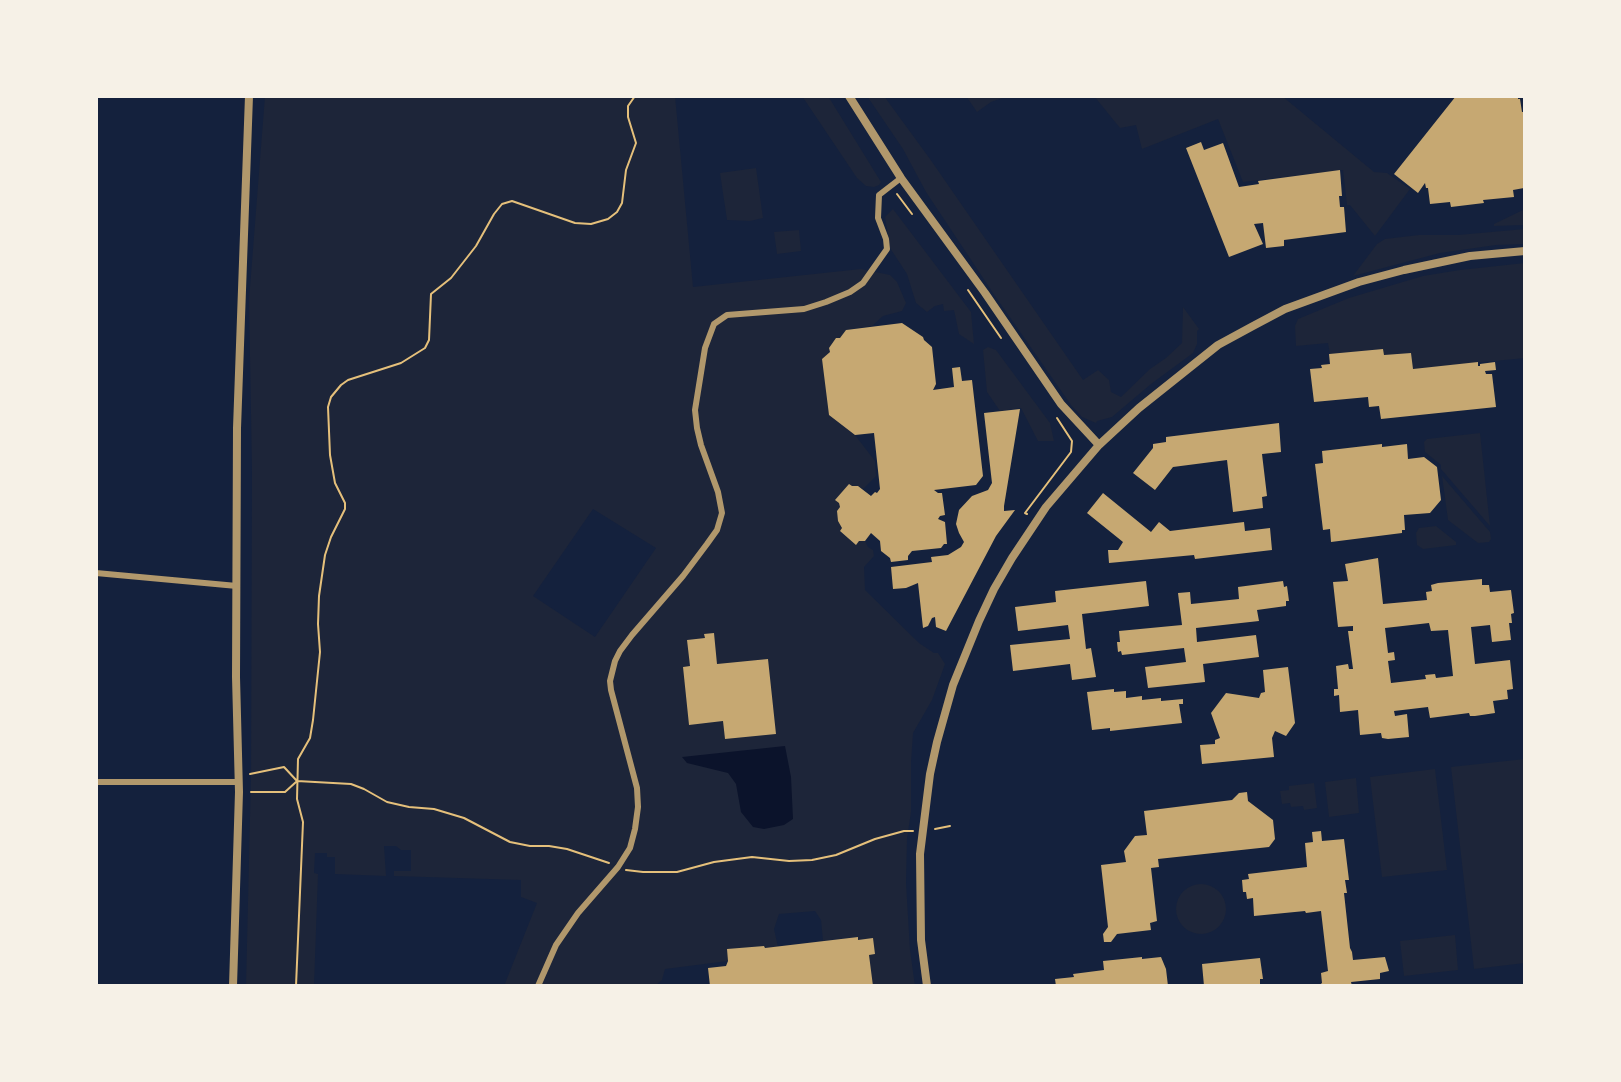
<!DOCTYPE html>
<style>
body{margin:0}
#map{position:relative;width:1621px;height:1082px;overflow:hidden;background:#14213d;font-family:"DejaVu Sans",sans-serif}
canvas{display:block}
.frame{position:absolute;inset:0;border:98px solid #f6f1e7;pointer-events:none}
</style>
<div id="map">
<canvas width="1621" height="1082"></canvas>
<div class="frame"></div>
</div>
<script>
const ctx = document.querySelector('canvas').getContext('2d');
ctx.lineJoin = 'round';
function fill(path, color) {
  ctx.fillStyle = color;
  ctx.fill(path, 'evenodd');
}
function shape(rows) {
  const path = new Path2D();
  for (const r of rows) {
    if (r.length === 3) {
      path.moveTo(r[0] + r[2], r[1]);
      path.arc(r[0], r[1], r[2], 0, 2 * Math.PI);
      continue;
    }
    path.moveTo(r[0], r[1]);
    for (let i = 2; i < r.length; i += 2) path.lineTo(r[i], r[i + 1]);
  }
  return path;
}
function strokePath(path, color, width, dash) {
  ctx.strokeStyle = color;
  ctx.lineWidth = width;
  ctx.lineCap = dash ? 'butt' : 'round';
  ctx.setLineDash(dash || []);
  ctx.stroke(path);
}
fill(shape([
 [265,96,675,96,693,287,861,269,890,275,897,282,906,303,902,311,883,316,872,326,846,330,840,338,836,339,829,348,830,352,822,360,829,415,855,435,875,461,876,476,863,489,858,486,852,486,839,503,840,507,837,511,838,521,842,528,840,532,856,544,859,541,865,541,868,547,873,550,874,556,864,567,865,590,919,643,934,653,938,653,945,664,932,700,913,733,911,762,911,812,907,839,906,883,910,950,915,986,873,986,869,955,875,954,873,939,858,940,857,937,823,941,821,920,815,911,779,914,774,929,778,947,765,948,764,946,728,949,728,961,665,969,662,980,655,986,504,986,537,903,521,897,521,880,394,876,394,871,411,871,411,850,401,850,396,846,384,846,386,876,335,874,335,857,327,857,327,853,315,853,314,873,318,874,314,986,246,986,251,775,252,470,249,300],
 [593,509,656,548,595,637,533,596],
 [705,634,714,634,717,664,768,659,776,734,725,739,723,721,689,725,683,667,690,666,687,640,705,638],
 [802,96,828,96,881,182,879,185,874,187,866,186,857,178],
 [867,96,884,96,930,159,1083,380,1098,370,1109,380,1111,392,1121,397,1150,369,1166,358,1182,343,1183,307,1199,329,1197,331,1197,344,1193,353,1151,384,1112,417,1097,421,1096,423,1082,417,1071,405,993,293,926,192,903,149],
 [966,96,1001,96,1002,98,991,102,977,112],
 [1094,96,1282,96,1374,172,1387,173,1410,189,1375,236,1350,205,1347,205,1343,170,1243,182,1218,119,1142,149,1136,125,1120,128],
 [756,168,763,218,750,221,727,220,720,173],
 [893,209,971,312,974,344,959,334,954,310,944,311,943,304,935,306,927,312,916,303,907,274,890,248,885,217],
 [1525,209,1525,225,1494,226,1494,224],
 [1525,229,1525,244,1496,245,1440,253,1353,276,1377,244,1385,239,1419,235,1458,235],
 [799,230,801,251,777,254,774,232],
 [1525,263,1525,358,1413,369,1411,353,1384,355,1383,349,1330,354,1328,343,1296,346,1295,326,1298,319,1349,298,1423,276,1460,270],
 [988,347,996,350,1050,423,1054,441,1038,441,1021,408,1000,411,987,392,983,350],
 [1480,433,1490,526,1441,469,1441,465,1425,452,1424,442,1427,439],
 [1442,476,1490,532,1491,539,1489,542,1478,543,1448,520],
 [1436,526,1456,542,1456,545,1423,549,1417,545,1416,533,1419,528],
 [1525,759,1525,963,1474,969,1451,767],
 [1435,769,1447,870,1382,877,1370,777],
 [1356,778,1359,813,1329,817,1325,782],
 [1314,783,1317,808,1304,810,1303,806,1291,807,1290,803,1282,804,1280,791,1289,790,1289,786],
 [1201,909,25],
 [1455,935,1458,970,1404,976,1400,941]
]), '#1d2539');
fill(shape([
 [785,746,791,777,793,819,784,825,764,829,753,827,741,812,736,784,728,773,687,763,682,757]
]), '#0b132b');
fill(shape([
 [1456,96,1518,96,1518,99,1520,99,1522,112,1525,112,1525,178,1523,178,1524,188,1513,190,1514,197,1483,200,1484,203,1451,207,1450,202,1430,204,1428,188,1426,188,1425,183,1418,193,1394,174],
 [1201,142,1204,150,1223,143,1239,187,1259,184,1258,181,1340,170,1342,196,1339,196,1340,207,1344,207,1346,232,1284,240,1284,246,1266,248,1263,223,1254,224,1263,244,1229,257,1186,148],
 [902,323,923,337,924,340,932,347,936,384,933,390,954,387,952,368,960,367,962,381,972,380,983,476,976,485,934,490,938,493,942,493,945,515,940,516,938,519,945,522,947,544,944,544,941,548,912,551,908,556,908,560,891,562,890,558,881,551,880,541,871,533,865,541,859,541,856,545,840,531,842,528,838,521,837,511,840,507,839,503,835,500,849,484,852,486,858,486,871,496,875,492,877,493,880,489,874,433,855,435,829,415,822,359,830,352,829,348,836,338,840,338,846,330],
 [1383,349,1384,355,1411,353,1413,369,1478,362,1478,366,1480,366,1480,364,1495,362,1496,370,1485,371,1486,374,1492,374,1496,407,1381,419,1379,406,1369,407,1368,397,1314,402,1310,369,1322,368,1321,365,1330,364,1329,354],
 [1020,409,1004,506,1004,511,1015,510,996,536,946,631,936,627,935,617,932,618,928,626,923,628,918,583,906,588,893,589,891,567,932,562,931,557,948,555,961,547,964,542,959,533,956,524,959,510,972,496,988,490,992,483,984,413],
 [1279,423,1281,452,1262,454,1267,496,1262,497,1263,508,1233,512,1227,460,1173,467,1155,490,1133,473,1153,448,1153,444,1166,442,1166,437],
 [1382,444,1382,447,1407,444,1408,459,1424,457,1437,467,1441,500,1430,513,1404,515,1405,530,1402,530,1402,533,1331,542,1330,529,1323,530,1315,464,1323,463,1322,451],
 [1103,493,1151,532,1159,522,1170,531,1244,522,1245,531,1270,528,1272,550,1195,559,1194,555,1109,563,1108,550,1118,550,1123,542,1087,513],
 [1378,558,1383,604,1427,600,1426,592,1432,591,1431,585,1438,583,1482,579,1482,585,1489,585,1490,592,1511,590,1514,613,1511,614,1512,623,1509,623,1511,640,1492,642,1490,625,1471,627,1475,664,1510,660,1513,689,1507,690,1508,699,1493,701,1495,713,1475,716,1470,716,1469,713,1430,718,1428,707,1394,711,1395,716,1407,714,1409,737,1388,739,1382,738,1381,733,1360,735,1358,710,1340,712,1339,695,1334,696,1334,689,1338,689,1336,666,1348,664,1349,669,1353,669,1348,631,1353,631,1353,626,1338,627,1333,582,1348,581,1345,564],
 [1429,623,1431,631,1448,630,1453,676,1436,678,1435,674,1425,675,1426,679,1391,683,1388,661,1395,660,1394,652,1388,653,1385,628],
 [1146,581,1149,606,1082,614,1086,649,1091,648,1096,677,1072,680,1070,664,1013,671,1010,645,1070,639,1068,625,1018,631,1015,607,1056,602,1055,591],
 [1283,581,1284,587,1287,586,1289,601,1286,601,1286,606,1257,610,1259,621,1196,628,1197,642,1256,635,1259,657,1203,664,1205,682,1148,688,1145,667,1186,662,1184,648,1122,655,1121,651,1118,652,1117,642,1120,642,1119,631,1182,625,1178,593,1190,592,1191,604,1239,599,1238,587],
 [714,633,717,664,768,659,776,734,725,739,723,721,689,725,683,667,690,666,687,640,705,638,704,634],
 [1288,667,1295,723,1286,736,1275,731,1272,738,1274,757,1202,764,1200,745,1215,744,1215,740,1220,738,1211,713,1226,693,1259,698,1261,693,1265,692,1263,670],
 [1114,689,1114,692,1126,691,1126,698,1142,696,1142,700,1161,698,1161,701,1183,699,1183,704,1179,704,1182,723,1110,731,1110,728,1092,730,1087,692],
 [1247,792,1248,801,1273,820,1275,839,1269,847,1158,859,1159,867,1151,868,1157,921,1150,923,1151,930,1117,934,1111,942,1104,942,1103,934,1108,927,1101,865,1126,862,1124,851,1135,836,1147,835,1144,811,1232,800,1239,793],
 [1321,831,1322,841,1344,839,1349,880,1345,880,1347,893,1344,893,1350,948,1352,952,1353,960,1385,957,1389,971,1380,973,1380,979,1351,982,1352,986,1318,986,1322,983,1321,973,1328,971,1321,911,1306,913,1305,911,1254,916,1253,898,1247,899,1246,892,1243,892,1242,880,1249,879,1248,874,1307,867,1305,843,1313,842,1312,832],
 [858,937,858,940,873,938,875,954,869,955,873,986,710,986,708,968,726,966,728,961,727,949,764,946,765,948],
 [1142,957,1142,959,1161,957,1166,969,1168,986,1056,986,1055,979,1074,977,1073,974,1104,970,1103,961],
 [1260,958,1263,979,1260,979,1260,986,1204,986,1202,964]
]), '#c6a872');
strokePath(shape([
 [897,194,912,214],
 [968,290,1001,338],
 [1027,514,1025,513,1071,452,1072,441,1057,418],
 [250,774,284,767,297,781,351,784,364,789,387,802,409,807,434,809,464,818,510,842,530,846,549,846,567,849,609,863],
 [251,792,285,792,296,782],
 [935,829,950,826],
 [626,870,643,872,677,872,714,862,752,857,789,861,812,860,836,855,875,839,904,831,913,831],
 [296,986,303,822,297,799,298,759,310,738,313,720,320,652,318,624,319,596,325,555,331,537,345,509,345,503,335,483,330,455,328,407,331,397,341,385,348,380,401,363,425,348,429,340,431,294,451,278,476,246,494,214,502,204,512,201,575,223,591,224,608,219,617,212,622,203,626,170,636,143,628,117,628,106,635,96]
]), '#e5c07b', 2);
strokePath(shape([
 [96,573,237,586],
 [96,782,239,782],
 [538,986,556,945,578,913,618,867,630,848,635,829,638,807,637,788,611,690,610,681,615,661,620,651,632,635,683,576,707,544,717,530,722,513,718,492,701,445,697,428,695,410,705,348,714,324,727,315,804,309,826,302,850,292,863,283,887,249,886,239,878,218,879,195,901,178]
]), '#b1986c', 6);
strokePath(shape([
 [849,96,901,178,985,293,1061,404,1099,445],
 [233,986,239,792,236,677,237,428,249,96],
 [927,986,921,940,920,854,930,774,937,742,953,685,979,621,994,589,1012,558,1046,507,1099,445,1139,408,1218,345,1253,326,1285,309,1359,282,1404,270,1470,256,1525,251]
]), '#b1986c', 8);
</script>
